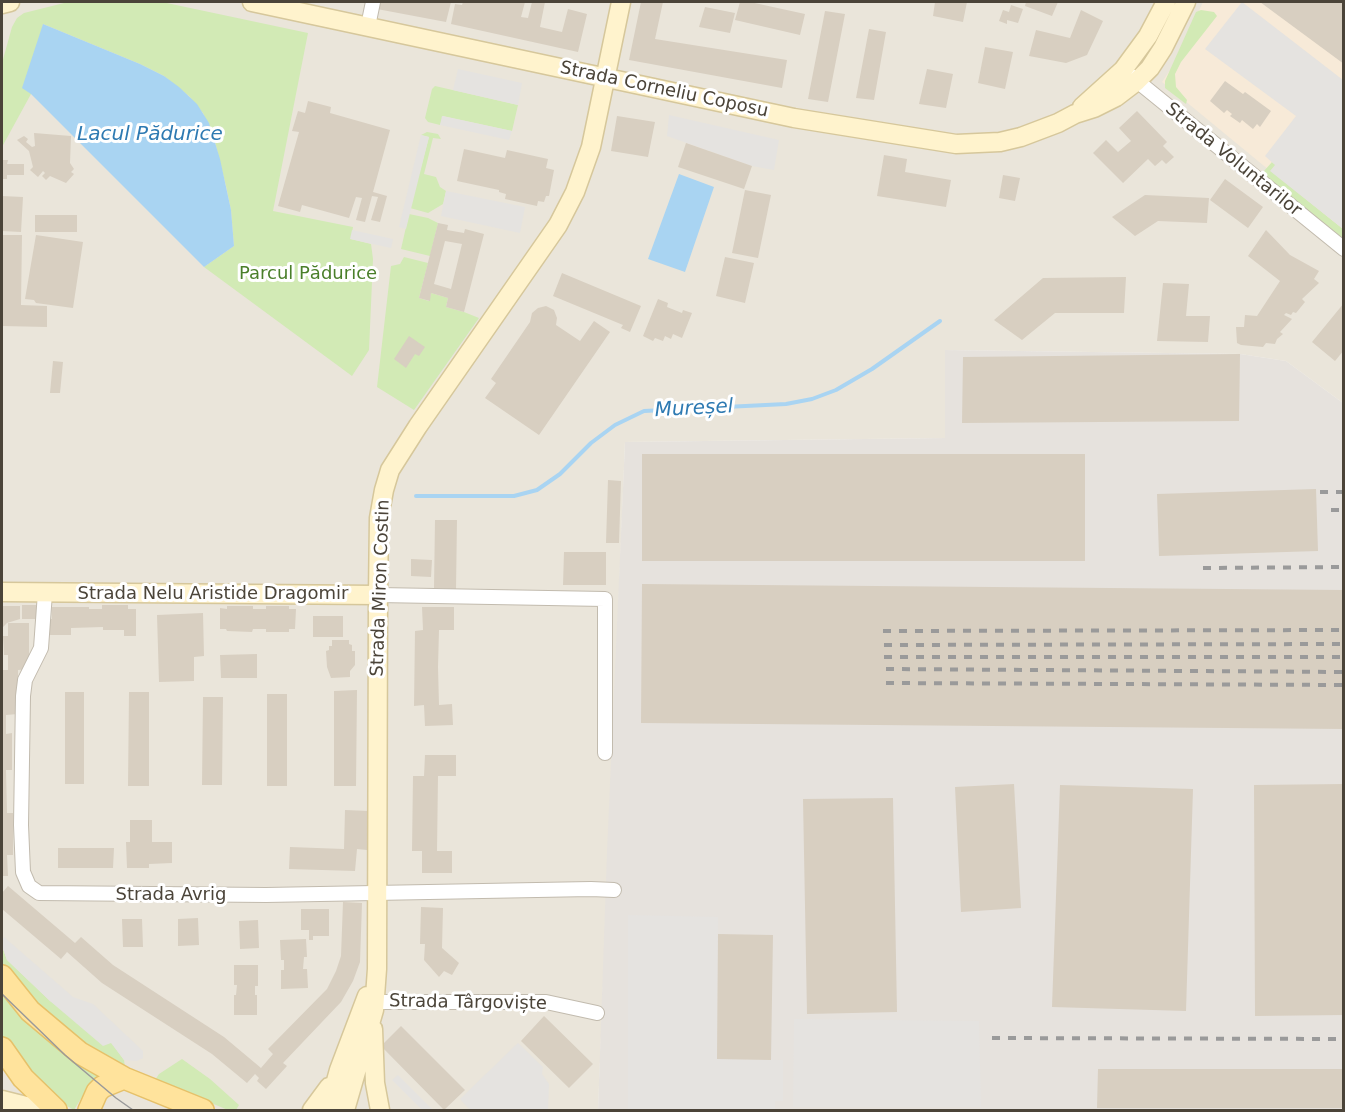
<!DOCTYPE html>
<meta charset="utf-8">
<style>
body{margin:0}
#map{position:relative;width:1345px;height:1112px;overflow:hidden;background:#f6f3ec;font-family:"DejaVu Sans",sans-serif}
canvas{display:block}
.frame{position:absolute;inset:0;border:3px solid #4b4439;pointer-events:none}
</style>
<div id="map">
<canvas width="1345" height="1112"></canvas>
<div class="frame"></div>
</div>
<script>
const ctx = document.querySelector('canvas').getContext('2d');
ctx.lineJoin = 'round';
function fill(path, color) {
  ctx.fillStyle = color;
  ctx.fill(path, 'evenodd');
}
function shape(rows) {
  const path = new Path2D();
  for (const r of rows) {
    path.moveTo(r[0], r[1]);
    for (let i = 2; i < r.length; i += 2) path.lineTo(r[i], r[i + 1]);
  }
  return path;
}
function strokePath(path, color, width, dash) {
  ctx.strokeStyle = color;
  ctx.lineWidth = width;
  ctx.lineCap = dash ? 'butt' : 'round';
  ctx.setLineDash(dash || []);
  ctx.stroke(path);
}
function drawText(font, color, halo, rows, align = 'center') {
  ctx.font = font + ' "DejaVu Sans",sans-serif';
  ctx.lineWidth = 6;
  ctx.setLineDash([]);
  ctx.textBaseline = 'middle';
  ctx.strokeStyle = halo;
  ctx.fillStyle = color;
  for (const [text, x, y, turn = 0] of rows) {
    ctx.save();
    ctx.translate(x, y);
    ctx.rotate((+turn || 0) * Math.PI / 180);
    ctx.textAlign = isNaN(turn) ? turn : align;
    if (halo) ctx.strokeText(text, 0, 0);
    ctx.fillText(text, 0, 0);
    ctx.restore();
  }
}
fill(shape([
 [2,2,1343,2,1343,403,1286,361,1240,354,945,350,945,438,625,442,598,1110,2,1110]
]), '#eae5da');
fill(shape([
 [1203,2,1343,2,1343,231,1162,82,1172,67]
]), '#f7ead8');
fill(shape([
 [945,350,1240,354,1286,361,1343,403,1343,1110,598,1110,607,852,625,442,945,438]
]), '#e6e2dd');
fill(shape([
 [68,2,162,2,308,33,273,211,353,227,351,239,371,244,373,259,369,350,352,376,204,267,234,246,231,210,226,186,214,138,203,113,189,96,164,76,140,64,43,24,31,94,2,147,2,63,12,27,17,18,24,13],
 [1201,10,1214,12,1217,16,1181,62,1175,74,1176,87,1187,100,1186,104,1165,88,1165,81,1196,12],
 [435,86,518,105,512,131,443,116,440,125,428,122,425,118,432,89],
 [427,132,438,134,441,139,433,138,424,174,436,177,440,187,446,191,443,204,428,213,410,208,429,137,421,135],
 [1272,162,1276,165,1271,171,1343,229,1343,241,1265,178,1264,171],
 [409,214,428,218,438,223,430,256,401,249],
 [404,257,428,263,419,298,429,301,431,293,448,298,446,307,464,312,479,318,414,410,377,387,391,266,400,264],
 [2,946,7,960,50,1001,111,1042,124,1060,125,1067,97,1053,48,1016,5,967,2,962],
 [2,991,106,1076,88,1087,74,1110,60,1102,33,1077,2,1038],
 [182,1059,210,1079,239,1105,236,1110,228,1110,155,1080,159,1074]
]), '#d2eab5');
fill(shape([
 [1242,2,1343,80,1343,229,1270,171,1275,165,1265,156,1296,116,1205,49],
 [458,69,522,83,518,105,453,90],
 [669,115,779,140,774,170,752,166,667,136],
 [442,116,512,131,509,140,440,125],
 [421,135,429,137,406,229,399,227],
 [446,191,525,207,520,233,441,216],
 [352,230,393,239,391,248,350,239],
 [628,915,718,917,717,1059,783,1060,783,1101,775,1101,775,1110,628,1110],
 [4,937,73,997,93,1004,143,1051,143,1058,137,1061,124,1060,111,1043,103,1046,50,1001,7,960,2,946,2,941],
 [794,1019,979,1021,981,1107,793,1107],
 [518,1043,543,1067,542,1074,549,1084,548,1110,470,1110,460,1099],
 [398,1075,432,1109,431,1110,422,1110,392,1080]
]), '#e5e3e0');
fill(shape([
 [43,24,140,64,164,76,179,87,197,104,209,123,220,159,231,210,234,246,204,267,31,94,22,88],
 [679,174,714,187,685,272,648,259]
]), '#a9d4f2');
strokePath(shape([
 [416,496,514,496,537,490,560,474,591,443,615,425,644,411,786,404,812,399,836,390,872,369,940,321]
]), '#a9d4f2', 4);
fill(shape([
 [379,2,451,2,446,22,377,9],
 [463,2,525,2,521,17,528,18,532,2,545,2,540,27,562,32,568,9,587,14,578,52,451,24,455,4,462,5],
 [641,2,663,2,655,39,787,60,782,88,629,60],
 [740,2,750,2,805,14,800,35,735,20],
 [935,2,967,2,963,22,933,16],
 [1026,2,1058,2,1052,16,1025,6],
 [1260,2,1344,2,1344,64],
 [1011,5,1023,9,1018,23,1007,20,1007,24,999,21,1003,10,1009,12],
 [705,7,735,13,730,33,699,27],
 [1081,10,1103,21,1087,55,1066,63,1029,56,1036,30,1070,38],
 [825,11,845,14,828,102,808,99],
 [869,29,886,32,874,100,856,98],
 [985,47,1013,52,1005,89,978,83],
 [927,69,953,74,946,108,919,104],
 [1225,81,1243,94,1245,92,1271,111,1260,127,1257,124,1253,129,1242,120,1240,123,1230,116,1232,114,1227,110,1224,113,1210,101],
 [308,101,331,107,330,113,390,130,373,192,387,196,380,222,371,220,378,197,372,196,365,222,356,220,362,198,356,197,349,218,302,205,300,212,278,206,299,132,292,131,298,111,305,113],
 [1137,111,1167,142,1163,146,1174,157,1166,164,1162,160,1155,166,1148,159,1123,183,1093,153,1106,140,1118,152,1131,141,1119,128],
 [617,116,655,122,648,157,611,151],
 [34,133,71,136,70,163,74,169,71,172,74,174,66,183,50,176,46,180,42,176,45,173,43,171,38,177,30,170,33,167,29,151,17,140,24,136,28,139,26,142,32,147,35,146],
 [686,143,752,166,744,189,678,167],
 [464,149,505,158,507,150,548,159,546,168,554,170,549,196,546,196,544,202,538,201,537,206,505,199,506,194,499,192,499,190,457,181],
 [884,155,907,159,905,172,951,180,946,207,877,196],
 [2,160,8,160,7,164,24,164,24,175,7,175,7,179,2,179],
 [1003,175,1020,178,1015,201,999,198],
 [1225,179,1263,207,1248,228,1210,200],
 [745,190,771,195,758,258,732,253],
 [1145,195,1209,198,1207,223,1158,221,1135,236,1112,217],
 [2,196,23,197,21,232,2,231],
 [35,215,77,215,77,232,35,232],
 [438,223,448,225,447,230,464,233,465,229,484,234,464,312,446,307,448,298,431,293,430,301,419,298],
 [445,241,462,244,451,289,434,284],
 [1266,230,1290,255,1319,271,1314,279,1319,283,1302,299,1305,302,1296,313,1293,312,1291,315,1286,313,1284,315,1292,319,1280,332,1283,334,1277,339,1275,344,1266,343,1263,347,1241,345,1237,343,1236,327,1244,327,1245,315,1257,316,1280,281,1248,256],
 [2,235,22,235,21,305,47,306,47,327,2,326],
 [36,235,83,242,73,308,36,303,34,300,25,299],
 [725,257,754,263,745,303,716,296],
 [562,273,641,306,630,332,621,328,623,325,553,296],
 [1126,277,1124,313,1055,313,1022,340,994,320,1043,278],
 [1163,283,1189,284,1186,316,1210,316,1208,342,1157,341],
 [658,299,668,303,667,307,682,313,683,310,692,313,682,338,673,334,671,339,665,336,663,341,655,338,653,341,643,336],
 [1344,303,1344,350,1335,361,1312,342],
 [546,306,554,310,557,318,556,325,580,341,594,321,610,332,539,435,485,398,496,383,491,379,530,322,532,313,538,308],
 [409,336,425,347,419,356,415,354,406,368,394,359],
 [1240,354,1239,421,962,423,963,357],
 [53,361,63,362,60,393,50,393],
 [642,454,1085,454,1085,561,642,561],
 [608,480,621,481,619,543,606,543],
 [1316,489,1318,551,1159,556,1157,494],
 [435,520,457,520,456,589,434,588],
 [564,552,606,552,606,585,563,585],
 [411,559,432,560,431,577,411,576],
 [642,584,1344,590,1344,729,641,723],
 [22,605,36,605,36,619,22,619],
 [102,605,128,605,128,609,136,609,136,636,124,636,124,630,103,630,103,627,71,628,71,635,48,635,50,619,52,619,52,607,89,607,89,609,102,609],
 [2,606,20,606,20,619,7,623,2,628],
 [227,606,253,606,253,609,266,609,266,606,289,606,289,609,296,609,295,629,289,629,289,632,266,632,266,629,253,629,252,632,227,631,226,629,220,629,220,608,227,609],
 [422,607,454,607,454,630,439,630,438,667,439,705,452,704,453,725,425,726,424,705,414,706,415,631,423,630],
 [203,613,204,656,194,657,194,681,159,682,157,615],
 [313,616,343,616,343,637,313,637],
 [8,623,29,623,29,669,18,670,18,714,6,715,6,734,12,733,12,770,6,770,7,813,13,813,13,855,7,855,8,876,2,876,2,670,8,670,8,655,4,655,3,636,8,636],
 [332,640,349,640,349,644,352,645,352,651,355,651,355,665,350,671,350,677,331,678,327,667,326,651,329,650,329,646,332,646],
 [257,654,257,678,221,678,220,655],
 [357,690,356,786,334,786,334,691],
 [65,692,84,692,84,784,65,784],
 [129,692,149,692,149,786,128,786],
 [267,694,287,694,287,786,267,786],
 [203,697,223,697,222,785,202,785],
 [425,755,456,755,456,776,438,776,437,851,452,851,452,873,422,873,422,851,412,851,413,776,424,776],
 [1014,784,1021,908,961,912,955,787],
 [1344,784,1344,1015,1255,1016,1254,785],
 [1060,785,1193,789,1186,1011,1052,1007],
 [893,798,897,1012,807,1014,803,799],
 [345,810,369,811,367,850,357,849,355,871,289,869,290,847,344,849],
 [130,820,152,820,152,842,172,842,172,863,149,864,149,868,127,868,126,842,130,842],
 [58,848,114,848,113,868,58,868],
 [8,886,75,943,81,937,113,965,224,1037,261,1068,273,1054,268,1049,327,989,336,971,341,956,343,902,362,903,360,962,353,981,341,1002,283,1063,287,1066,266,1089,257,1081,259,1078,255,1074,247,1083,212,1054,102,983,67,952,61,959,2,909,2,893],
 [421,907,443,908,442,948,459,963,452,975,444,971,439,977,424,960,425,944,420,944],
 [301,909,329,909,329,936,313,936,313,940,309,940,309,930,301,930],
 [198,918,199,945,178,946,178,919],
 [122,919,142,919,143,947,123,947],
 [258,920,259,948,240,949,239,921],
 [718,934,773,935,771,1060,717,1059],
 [306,939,307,957,304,957,303,969,307,969,308,988,281,989,281,970,284,970,284,960,281,960,280,940],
 [234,965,258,965,258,986,255,986,255,995,257,995,257,1015,234,1015,234,995,236,995,237,985,234,985],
 [544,1016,593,1064,569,1088,521,1041],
 [401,1026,465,1090,444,1110,381,1046],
 [1098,1069,1344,1069,1344,1108,1097,1108]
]), '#d8cfc1');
const street = shape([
 [368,26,373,2],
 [1131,76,1344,249],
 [45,593,41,648,25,680,23,696,21,825,23,872,29,886,39,893,266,895,591,889,614,890],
 [378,595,605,599,605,753],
 [375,1002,546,1002,597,1013]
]);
const secondary = shape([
 [252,2,794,118,956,144,1000,142,1021,137,1058,123,1075,114,1094,108,1116,97,1137,81,1150,68,1163,48,1186,2],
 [2,4,10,2],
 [1082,107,1123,70,1148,36,1166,2],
 [2,592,378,595],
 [373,1029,375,1083,380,1110],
 [2,1100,42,1110],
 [312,1110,329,1087],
 [328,1110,339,1070,367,996],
 [345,1110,374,1010,377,969,378,595,379,518,384,490,390,470,418,426,558,225,575,192,591,147,621,2]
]);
const primary = shape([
 [2,976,30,1011,80,1053,124,1078,203,1110],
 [2,1048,23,1078,56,1110],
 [89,1110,97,1092,102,1087,124,1078]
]);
strokePath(street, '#c2bbae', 16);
strokePath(secondary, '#d6c79b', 21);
strokePath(primary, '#e6c16a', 24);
strokePath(street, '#fff', 14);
strokePath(secondary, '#fff3cd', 18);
strokePath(primary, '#ffe39c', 21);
strokePath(shape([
 [2,994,65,1055,116,1098,133,1110]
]), '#9a9a9a', 1.5);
strokePath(shape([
 [1320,492,1344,492],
 [1331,510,1344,510],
 [1203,568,1344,567],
 [883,631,1344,630],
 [884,645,1344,644],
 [884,657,1344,657],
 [886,669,1344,672],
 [886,683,1344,685],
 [992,1038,1344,1039]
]), '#9a9a9a', 4, [8, 8]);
drawText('18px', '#4b4439', '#fff', [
 ["Strada Corneliu Coposu",664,90,12],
 ["Strada Voluntarilor",1233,160,39],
 ["Strada Miron Costin",381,588,-88],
 ["Strada Nelu Aristide Dragomir",213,594],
 ["Strada Avrig",171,895],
 ["Strada Târgoviște",468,1003,1]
]);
drawText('18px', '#4a7f2a', '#fff', [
 ["Parcul Pădurice",308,274]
]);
drawText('italic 20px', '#2e7ab2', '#fff', [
 ["Lacul Pădurice",150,135],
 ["Mureșel",694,409,-3]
]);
</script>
